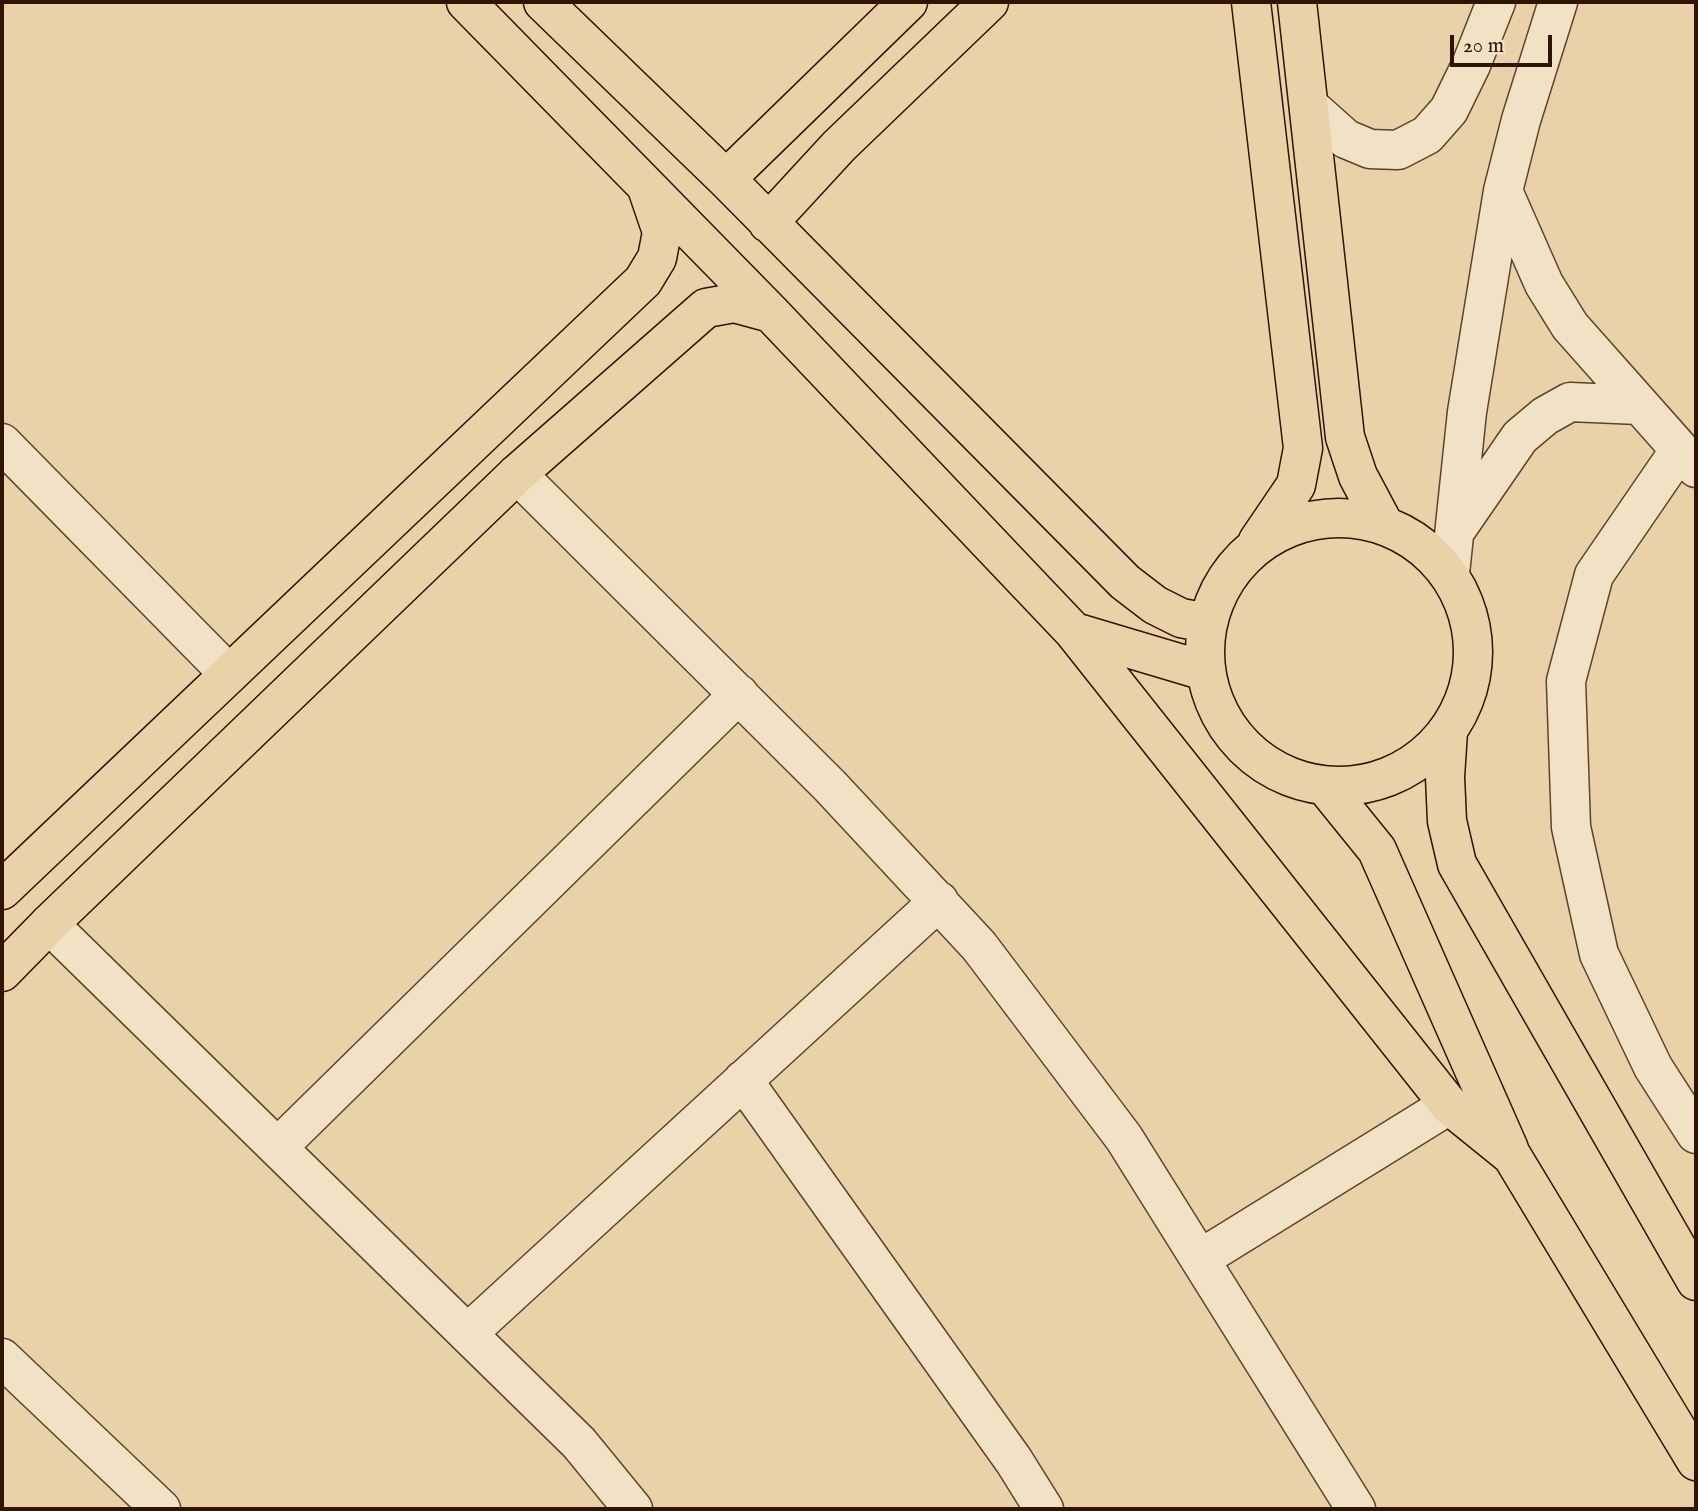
<!DOCTYPE html>
<style>
body{margin:0}
#map{position:relative;width:1698px;height:1511px;overflow:hidden;background:#ead2a8;font-family:"IM FELL English",serif}
canvas{display:block}
.frame{position:absolute;inset:0;border:4px solid #301300;pointer-events:none}
.scale{position:absolute;left:1450px;top:35px;width:102px;height:32px;box-sizing:border-box;border:4px solid #301300;border-top:0;padding-left:9px;font-size:21px;line-height:24px;white-space:nowrap;color:#301300;-webkit-text-stroke:5px #f1e2c6;paint-order:stroke}
</style>
<div id="map">
<canvas width="1698" height="1511"></canvas>
<div class="frame"></div>
<div class="scale">20 m</div>
</div>
<script>
const ctx = document.querySelector('canvas').getContext('2d');
ctx.lineJoin = 'round';
function shape(rows) {
  const path = new Path2D();
  for (const r of rows) {
    if (r.length === 3) {
      path.moveTo(r[0] + r[2], r[1]);
      path.arc(r[0], r[1], r[2], 0, 2 * Math.PI);
      continue;
    }
    path.moveTo(r[0], r[1]);
    for (let i = 2; i < r.length; i += 2) path.lineTo(r[i], r[i + 1]);
  }
  return path;
}
function strokePath(path, color, width, dash) {
  ctx.strokeStyle = color;
  ctx.lineWidth = width;
  ctx.lineCap = dash ? 'butt' : 'round';
  ctx.setLineDash(dash || []);
  ctx.stroke(path);
}
const minor = shape([
 [1309,106,1346,139,1370,149,1398,150,1427,135,1449,110,1471,65,1496,2],
 [1503,191,1544,284,1570,326,1696,468],
 [2,443,229,674],
 [1679,451,1594,575,1566,681,1571,827,1599,954,1653,1067,1696,1134],
 [517,474,830,786,979,946,1124,1138,1356,1509],
 [1458,527,1520,437,1545,416,1570,402,1639,405],
 [1450,573,1467,412,1503,191,1521,120,1558,2],
 [49,924,579,1443,633,1509],
 [743,1080,1014,1461,1044,1509],
 [278,1147,739,694],
 [1200,1259,1449,1105],
 [468,1333,939,901],
 [2,1358,161,1509]
]);
const major = shape([
 [466,2,771,313,1074,632,1449,1105,1512,1156,1696,1461],
 [543,2,726,179,1125,582,1155,605,1181,618,1207,623],
 [1251,2,1303,448,1296,485,1258,541],
 [1297,2,1345,437,1358,476,1383,523],
 [726,179,908,2],
 [768,223,839,146,989,2],
 [1339,652,134],
 [1074,632,1205,671],
 [1448,731,1445,777,1447,821,1457,864,1696,1281],
 [1326,787,1377,850,1509,1149],
 [2,890,643,281,657,258,662,232,647,188],
 [2,972,49,924,517,474,706,308,734,303,771,313]
]);
strokePath(minor, '#5e432a', 41);
strokePath(major, '#301300', 41);
strokePath(minor, '#f1e2c6', 38);
strokePath(major, '#ead2a8', 38);
</script>
